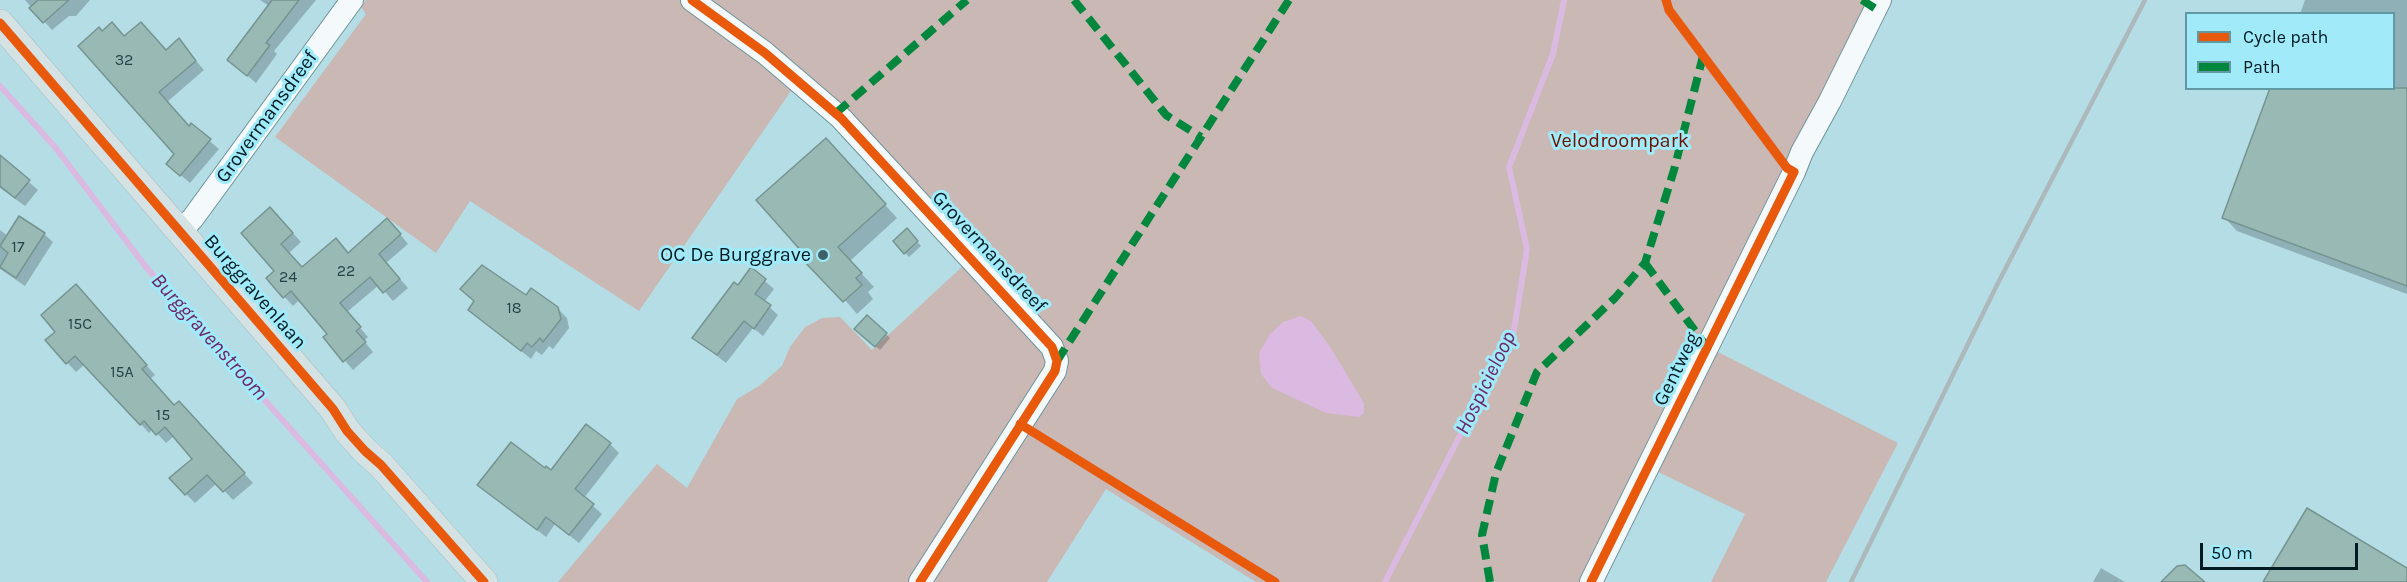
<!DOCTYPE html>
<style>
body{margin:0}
#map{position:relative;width:2407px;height:582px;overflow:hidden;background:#b4dde6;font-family:Karla,sans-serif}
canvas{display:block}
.legend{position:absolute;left:2185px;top:12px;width:210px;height:78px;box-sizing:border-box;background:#a0eafa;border:2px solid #6098a4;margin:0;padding:8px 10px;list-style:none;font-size:18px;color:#001c22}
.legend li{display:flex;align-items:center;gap:12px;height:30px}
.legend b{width:30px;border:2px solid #6098a4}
.scale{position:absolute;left:2200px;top:543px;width:158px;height:27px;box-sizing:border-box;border:3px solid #001c22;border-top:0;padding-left:8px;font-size:18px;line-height:21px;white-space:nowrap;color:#001c22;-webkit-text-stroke:4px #a0eafa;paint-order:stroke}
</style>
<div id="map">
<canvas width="2407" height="582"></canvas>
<ul class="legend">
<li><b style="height:8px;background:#e8590c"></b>Cycle path</li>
<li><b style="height:8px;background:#00873e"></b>Path</li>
</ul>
<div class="scale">50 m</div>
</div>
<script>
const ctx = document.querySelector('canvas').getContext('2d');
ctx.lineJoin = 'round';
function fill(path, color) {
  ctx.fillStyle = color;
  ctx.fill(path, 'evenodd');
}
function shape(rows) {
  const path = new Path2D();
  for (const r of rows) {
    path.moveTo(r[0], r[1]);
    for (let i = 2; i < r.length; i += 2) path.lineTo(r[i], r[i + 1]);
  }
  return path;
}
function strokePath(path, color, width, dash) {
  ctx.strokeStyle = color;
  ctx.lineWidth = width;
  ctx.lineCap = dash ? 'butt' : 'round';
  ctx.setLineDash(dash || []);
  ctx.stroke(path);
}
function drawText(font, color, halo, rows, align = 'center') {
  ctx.font = font + ' Karla,sans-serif';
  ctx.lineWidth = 6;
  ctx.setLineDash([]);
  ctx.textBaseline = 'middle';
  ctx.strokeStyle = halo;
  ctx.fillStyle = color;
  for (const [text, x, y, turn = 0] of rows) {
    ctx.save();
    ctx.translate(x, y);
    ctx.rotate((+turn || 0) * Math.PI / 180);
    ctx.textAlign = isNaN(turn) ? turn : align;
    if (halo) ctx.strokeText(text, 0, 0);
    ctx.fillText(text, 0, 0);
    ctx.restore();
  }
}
fill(shape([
 [366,0,1869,0,1581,582,1256,582,1106,489,1047,582,558,582,657,464,687,488,737,399,759,386,782,366,790,347,805,327,822,318,840,317,872,350,964,265,831,119,793,88,639,311,470,201,436,253,275,137,366,14,361,7],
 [1714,350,1898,443,1826,582,1711,582,1745,514,1654,470]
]), '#c9b8b4');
fill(shape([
 [1301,316,1311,321,1331,348,1364,403,1364,413,1359,417,1326,413,1272,388,1261,374,1259,353,1270,334,1283,322]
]), '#dabae0');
fill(shape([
 [25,0,90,0,76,16,69,16,52,30],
 [260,0,316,0,274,51,277,54,256,83,229,60,269,6],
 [2305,0,2407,0,2407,294,2237,231,2224,217,2394,88,2394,14,2300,14],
 [103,33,125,38,166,52,179,41,204,70,167,102,189,128,191,125,219,149,190,183,177,172,176,154],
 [838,153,897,218,850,261,874,287,868,292,873,299,857,314,805,253],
 [0,157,38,190,25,206,0,188],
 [279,218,301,242,289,253,303,269,349,254,396,229,408,244,386,263,408,288,393,301,379,285,347,312,368,337,364,341,373,352,353,370,325,338,329,334,300,299,293,306,268,279,277,271],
 [0,230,8,236,44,234,53,242,25,286,0,269],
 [907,230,921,246,909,257,895,242],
 [751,269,774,289,764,302,778,315,763,336,753,328,726,363,694,338],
 [85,295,155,375,150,379,175,407,188,412,253,483,233,500,217,483,195,503,186,494,195,459,174,436,166,443,153,429,149,433,85,364,76,372,47,341,57,332],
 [557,308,567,318,569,328,553,349,549,346,542,355,536,351,531,359,470,309],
 [861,333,886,334,890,338,880,350],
 [610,444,619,453,584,498,602,514,579,543,555,524,546,537,479,485,545,470,551,472],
 [2101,568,2125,582,2093,582]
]), '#0003');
strokePath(shape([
 [0,86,55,147,146,267,427,582],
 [1385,582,1514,330,1527,249,1509,167,1553,54,1564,0]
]), '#dabae0', 6);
const building = shape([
 [38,0,69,0,43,23,29,8,38,0],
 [272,0,299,0,266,43,270,45,247,76,227,60,272,0],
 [112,22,124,36,141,22,166,50,179,38,196,61,159,92,189,126,191,123,211,139,180,176,166,164,174,154,78,46,99,27,102,31,112,22],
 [2270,88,2407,88,2407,286,2222,218,2270,88],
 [826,138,886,204,838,247,862,273,856,278,862,285,843,302,799,256,803,253,756,200,826,138],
 [0,155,30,180,15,198,0,186,0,155],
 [270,207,293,233,281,244,302,267,336,238,348,253,387,218,401,234,379,254,400,279,383,293,370,277,340,303,361,327,356,331,366,342,343,362,323,337,327,334,291,291,283,298,266,278,274,271,241,233,270,207],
 [19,216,45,233,16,278,0,267,8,253,0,246,19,216],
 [907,228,918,241,904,254,893,241,907,228],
 [482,265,526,295,531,288,558,307,561,319,543,342,540,338,532,347,527,343,521,351,468,310,474,301,460,289,482,265],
 [751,267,766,279,755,294,771,305,754,329,744,321,717,355,692,338,734,282,738,285,751,267],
 [76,284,147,365,142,369,174,405,179,401,245,473,223,492,207,475,185,495,169,478,192,459,165,427,156,435,144,421,140,425,75,356,66,364,45,340,55,332,41,315,76,284],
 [867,315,887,333,875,347,854,329,867,315],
 [586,424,611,443,575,489,594,504,569,535,546,517,537,530,477,485,511,442,545,468,546,466,551,470,586,424],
 [2307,508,2407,568,2407,582,2263,582,2307,508],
 [2185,565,2205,582,2161,582,2177,566,2185,565]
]);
fill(building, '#99b9b4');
strokePath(building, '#759490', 1.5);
const minor = shape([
 [692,0,765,53,841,118,1052,347,1057,361,1055,371,920,582],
 [179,233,193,218,352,0],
 [1591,582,1794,172,1802,152,1830,101,1880,0]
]);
const major = shape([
 [0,23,333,409,347,431,365,451,381,465,484,582]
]);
strokePath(minor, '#71939a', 24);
strokePath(major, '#a8bdc2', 28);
strokePath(minor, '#f4fafb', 22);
strokePath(major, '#d4e2e4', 27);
strokePath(shape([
 [1851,582,1998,283,2145,0]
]), '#adb8bb', 4.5);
strokePath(shape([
 [1074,0,1166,115,1201,137],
 [1862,0,1876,9],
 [836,113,967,0],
 [1645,263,1707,347],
 [1057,361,1289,0],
 [1490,582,1482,535,1496,473,1537,372,1615,298,1645,263,1674,170,1703,56]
]), '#00873e', 8, [15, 8]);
strokePath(shape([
 [692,0,765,53,841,118,1052,347,1057,361,1055,371,920,582],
 [0,23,333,409,347,431,365,451,381,465,484,582],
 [1020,424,1275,582],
 [1591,582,1794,172,1787,168,1669,10,1666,0]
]), '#e8590c', 9);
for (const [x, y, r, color] of [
 [823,255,6,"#3f6067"]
]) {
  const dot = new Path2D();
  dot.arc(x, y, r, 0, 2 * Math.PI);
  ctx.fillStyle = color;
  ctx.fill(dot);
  strokePath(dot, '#a0eafa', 2);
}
drawText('16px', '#264346', null, [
 ["32",124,60],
 ["17",18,247],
 ["22",346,271],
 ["24",288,277],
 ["18",514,308],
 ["15C",80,324],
 ["15A",122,372],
 ["15",163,415]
]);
drawText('20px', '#001c22', '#a0eafa', [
 ["Grovermansdreef",267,117,-54],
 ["Grovermansdreef",989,252,47],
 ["Burggravenlaan",255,292,49],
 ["Gentweg",1677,369,-64]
]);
drawText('20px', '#6f1100', '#a0eafa', [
 ["Velodroompark",1620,141]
]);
drawText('20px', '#001c22', '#a0eafa', [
 ["OC De Burggrave",811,255]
], 'right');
drawText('italic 21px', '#6e2665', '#a0eafa', [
 ["Burggravenstroom",209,337,48],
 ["Hospicieloop",1486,383,-64]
]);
</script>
